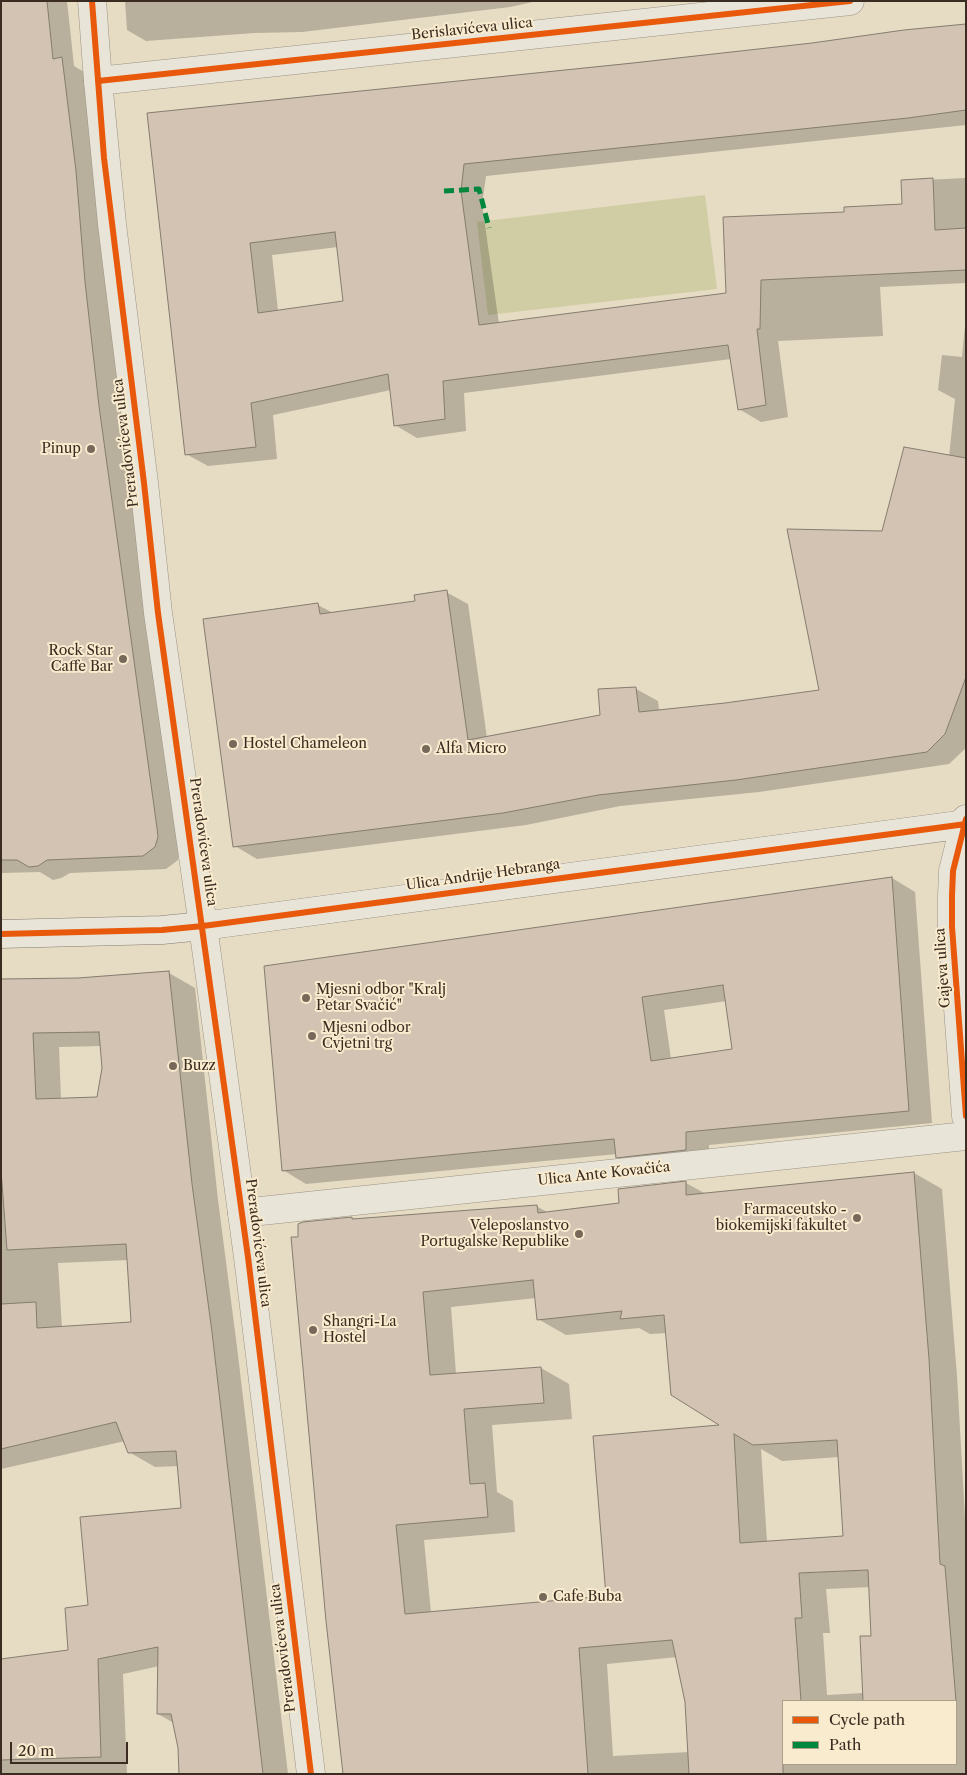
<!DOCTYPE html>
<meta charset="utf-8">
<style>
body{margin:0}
#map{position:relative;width:967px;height:1775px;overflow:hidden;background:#e6dbc3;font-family:"Libre Caslon Text",serif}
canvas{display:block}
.frame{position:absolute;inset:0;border:2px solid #3b2c22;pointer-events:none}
.legend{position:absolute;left:782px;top:1700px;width:175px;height:65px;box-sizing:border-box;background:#f8ebce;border:1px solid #ac9f89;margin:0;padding:6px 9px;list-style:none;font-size:15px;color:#3b2c22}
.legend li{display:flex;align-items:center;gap:10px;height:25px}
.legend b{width:25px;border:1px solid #ac9f89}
.scale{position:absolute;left:10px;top:1742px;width:118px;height:22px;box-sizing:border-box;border:2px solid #3b2c22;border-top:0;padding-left:6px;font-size:15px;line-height:18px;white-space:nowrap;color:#3b2c22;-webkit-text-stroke:4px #f8ebce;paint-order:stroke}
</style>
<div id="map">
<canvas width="967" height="1775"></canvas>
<div class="frame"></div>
<ul class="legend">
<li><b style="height:6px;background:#e8590c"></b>Cycle path</li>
<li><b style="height:6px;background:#00873e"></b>Path</li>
</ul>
<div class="scale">20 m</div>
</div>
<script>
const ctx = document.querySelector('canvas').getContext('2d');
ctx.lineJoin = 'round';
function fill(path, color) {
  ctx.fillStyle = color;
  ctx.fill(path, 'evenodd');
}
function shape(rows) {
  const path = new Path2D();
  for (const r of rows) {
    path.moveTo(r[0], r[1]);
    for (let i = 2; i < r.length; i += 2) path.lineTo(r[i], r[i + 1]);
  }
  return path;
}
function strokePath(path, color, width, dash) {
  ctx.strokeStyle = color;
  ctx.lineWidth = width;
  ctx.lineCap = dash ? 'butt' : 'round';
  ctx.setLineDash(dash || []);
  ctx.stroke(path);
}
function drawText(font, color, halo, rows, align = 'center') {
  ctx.font = font + ' "Libre Caslon Text",serif';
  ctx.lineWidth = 4;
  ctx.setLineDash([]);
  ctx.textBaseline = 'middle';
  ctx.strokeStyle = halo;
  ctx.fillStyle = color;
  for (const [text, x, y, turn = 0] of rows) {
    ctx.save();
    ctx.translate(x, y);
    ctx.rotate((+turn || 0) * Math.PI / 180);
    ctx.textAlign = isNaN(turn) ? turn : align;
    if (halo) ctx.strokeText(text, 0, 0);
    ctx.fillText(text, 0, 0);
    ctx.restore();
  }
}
fill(shape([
 [705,195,717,289,488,315,477,222]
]), '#d0cda4');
fill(shape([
 [1,1,67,1,74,66,84,72,98,184,107,296,122,420,179,841,180,850,178,860,166,869,70,873,61,878,53,880,40,872,1,873],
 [125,1,537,1,510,7,302,32,254,33,146,41,127,30],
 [966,26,966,125,486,176,482,204,499,324,727,294,846,213,904,206,902,181,966,178,966,283,880,287,883,336,778,341,788,417,761,422,739,409,731,359,464,393,466,431,417,438,395,425,391,390,273,415,277,459,208,466,186,454,148,114,812,44],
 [338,247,345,302,278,311,272,255],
 [966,315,966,748,949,764,759,792,620,806,526,825,257,859,235,846,318,605,333,613,416,602,446,592,468,604,487,738,601,716,636,689,658,701,659,711,725,704,820,691,883,532,949,457,955,399,938,390,942,355,962,357],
 [892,878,915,892,932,1123,709,1145,709,1163,640,1170,617,1157,617,1154,306,1184,283,1170,265,967],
 [727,1001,734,1050,671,1059,664,1010],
 [169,973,195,988,218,1200,237,1347,288,1774,180,1774,179,1748,174,1723,158,1714,159,1666,123,1674,127,1774,1,1774,1,1660,69,1651,89,1606,183,1510,179,1466,155,1467,129,1452,125,1441,1,1469,1,980,79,979],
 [101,1046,103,1068,98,1098,61,1100,59,1047],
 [128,1260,132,1324,62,1328,58,1263],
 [914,1173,942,1189,957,1376,966,1535,966,1774,345,1774,299,1238,351,1218,354,1220,536,1206,549,1213,621,1205,686,1183,706,1194],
 [536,1298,538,1319,566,1335,639,1328,650,1334,667,1333,723,1426,607,1597,431,1613,424,1540,515,1532,513,1501,497,1492,492,1425,572,1419,569,1384,541,1368,456,1374,451,1307],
 [761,1449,782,1461,839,1457,844,1537,767,1542],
 [870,1587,873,1637,864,1693,827,1695,823,1633,830,1633,826,1589],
 [677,1657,687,1702,689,1752,613,1756,607,1664],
 [783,1701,956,1701,956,1764,783,1764]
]), '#0003');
const building = shape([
 [1,1,47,1,53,59,62,57,76,171,85,282,99,406,157,828,158,837,155,847,143,856,47,860,38,866,29,867,17,860,1,860,1,1],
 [966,24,966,110,908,118,464,164,461,191,479,325,726,293,723,217,844,212,844,207,902,204,901,180,933,178,935,230,966,228,966,270,761,280,760,329,757,329,766,405,738,410,728,345,443,381,445,419,394,426,388,374,251,403,256,447,185,455,147,113,633,63,812,43,904,30,966,24],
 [335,232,343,301,258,313,250,243,335,232],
 [904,447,966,458,966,677,945,734,927,752,736,780,598,795,503,813,233,847,203,619,318,603,320,614,415,601,414,595,447,590,468,740,600,715,598,689,636,687,639,712,725,703,819,690,787,529,882,531,904,447],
 [892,877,909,1111,686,1132,686,1150,616,1158,614,1139,282,1171,264,966,892,877],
 [723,985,732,1049,651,1061,642,997,723,985],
 [169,971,192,1184,212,1332,263,1774,179,1774,178,1748,171,1714,157,1714,158,1647,98,1659,101,1757,1,1760,1,1659,68,1650,65,1608,88,1605,80,1517,181,1508,176,1451,128,1453,116,1422,1,1449,1,1304,36,1302,37,1328,131,1322,126,1244,7,1250,1,1170,1,979,78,978,169,971],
 [99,1032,102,1068,97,1097,36,1099,33,1033,99,1032],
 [914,1172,929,1359,940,1564,945,1566,956,1701,863,1701,860,1636,871,1636,868,1570,799,1573,802,1618,795,1618,801,1701,783,1701,783,1774,689,1774,685,1702,672,1640,579,1648,588,1774,343,1774,326,1621,291,1237,298,1237,298,1224,303,1222,352,1217,352,1219,537,1205,538,1213,619,1203,618,1189,686,1181,686,1195,914,1172],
 [533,1280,537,1320,622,1311,620,1319,664,1315,671,1395,719,1425,593,1436,606,1596,405,1614,396,1525,488,1517,485,1483,470,1484,464,1409,544,1403,541,1367,430,1375,423,1292,533,1280],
 [734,1434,753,1445,837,1440,843,1536,740,1543,734,1434]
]);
fill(building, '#d3c3b2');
strokePath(building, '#847c6f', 1);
const pedestrian = shape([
 [92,1,98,81]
]);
const minor = shape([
 [203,926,158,613,144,483,112,224,98,81,850,1],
 [242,1213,966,1136]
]);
const tertiary = shape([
 [966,819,953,871,952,896,952,927,966,1116],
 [203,926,248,1257,311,1774]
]);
const secondary = shape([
 [1,934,162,930,203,926,966,824]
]);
strokePath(pedestrian, '#9b9385', 29);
strokePath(minor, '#9b9385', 29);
strokePath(tertiary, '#9b9385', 29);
strokePath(secondary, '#847c6f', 29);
strokePath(pedestrian, '#e9e4d8', 28);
strokePath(minor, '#e9e4d8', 28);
strokePath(tertiary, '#e9e4d8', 28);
strokePath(secondary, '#e9e4d8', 28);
strokePath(shape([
 [444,191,479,189,489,228]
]), '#00873e', 5, [10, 5]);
strokePath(shape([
 [92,1,104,158,144,483,158,613,248,1257,311,1774],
 [98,81,850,1],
 [966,819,953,871,952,896,952,927,966,1116],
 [1,934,162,930,203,926,966,824]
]), '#e8590c', 6);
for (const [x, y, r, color] of [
 [91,449,5,"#77695a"],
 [123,659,5,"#77695a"],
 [233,744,5,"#77695a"],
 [426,749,5,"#77695a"],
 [306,998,5,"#77695a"],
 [312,1036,5,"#77695a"],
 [173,1066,5,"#77695a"],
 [857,1218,5,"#77695a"],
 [579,1234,5,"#77695a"],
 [313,1330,5,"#77695a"],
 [543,1597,5,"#77695a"]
]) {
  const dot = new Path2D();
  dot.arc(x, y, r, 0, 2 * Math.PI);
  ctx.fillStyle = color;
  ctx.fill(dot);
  strokePath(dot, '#f8ebce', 2);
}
drawText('14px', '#3b2c22', '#f8ebce', [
 ["Berislavićeva ulica",472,29,-6],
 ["Preradovićeva ulica",126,443,-97],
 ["Preradovićeva ulica",203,842,82],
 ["Ulica Andrije Hebranga",483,875,-8],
 ["Gajeva ulica",943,968,-94],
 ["Ulica Ante Kovačića",604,1174,-6],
 ["Preradovićeva ulica",258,1243,83],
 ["Preradovićeva ulica",283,1648,-97]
]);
drawText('14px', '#3b2c22', '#f8ebce', [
 ["Pinup",81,449,"right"],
 ["Rock Star",113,651,"right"],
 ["Caffe Bar",113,667,"right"],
 ["Hostel Chameleon",243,744],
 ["Alfa Micro",436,749],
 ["Mjesni odbor \"Kralj",316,990],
 ["Petar Svačić\"",316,1006],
 ["Mjesni odbor",322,1028],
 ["Cvjetni trg",322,1044],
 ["Buzz",183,1066],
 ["Farmaceutsko -",847,1210,"right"],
 ["biokemijski fakultet",847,1226,"right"],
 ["Veleposlanstvo",569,1226,"right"],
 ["Portugalske Republike",569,1242,"right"],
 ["Shangri-La",323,1322],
 ["Hostel",323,1338],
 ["Cafe Buba",553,1597]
], 'left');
</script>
